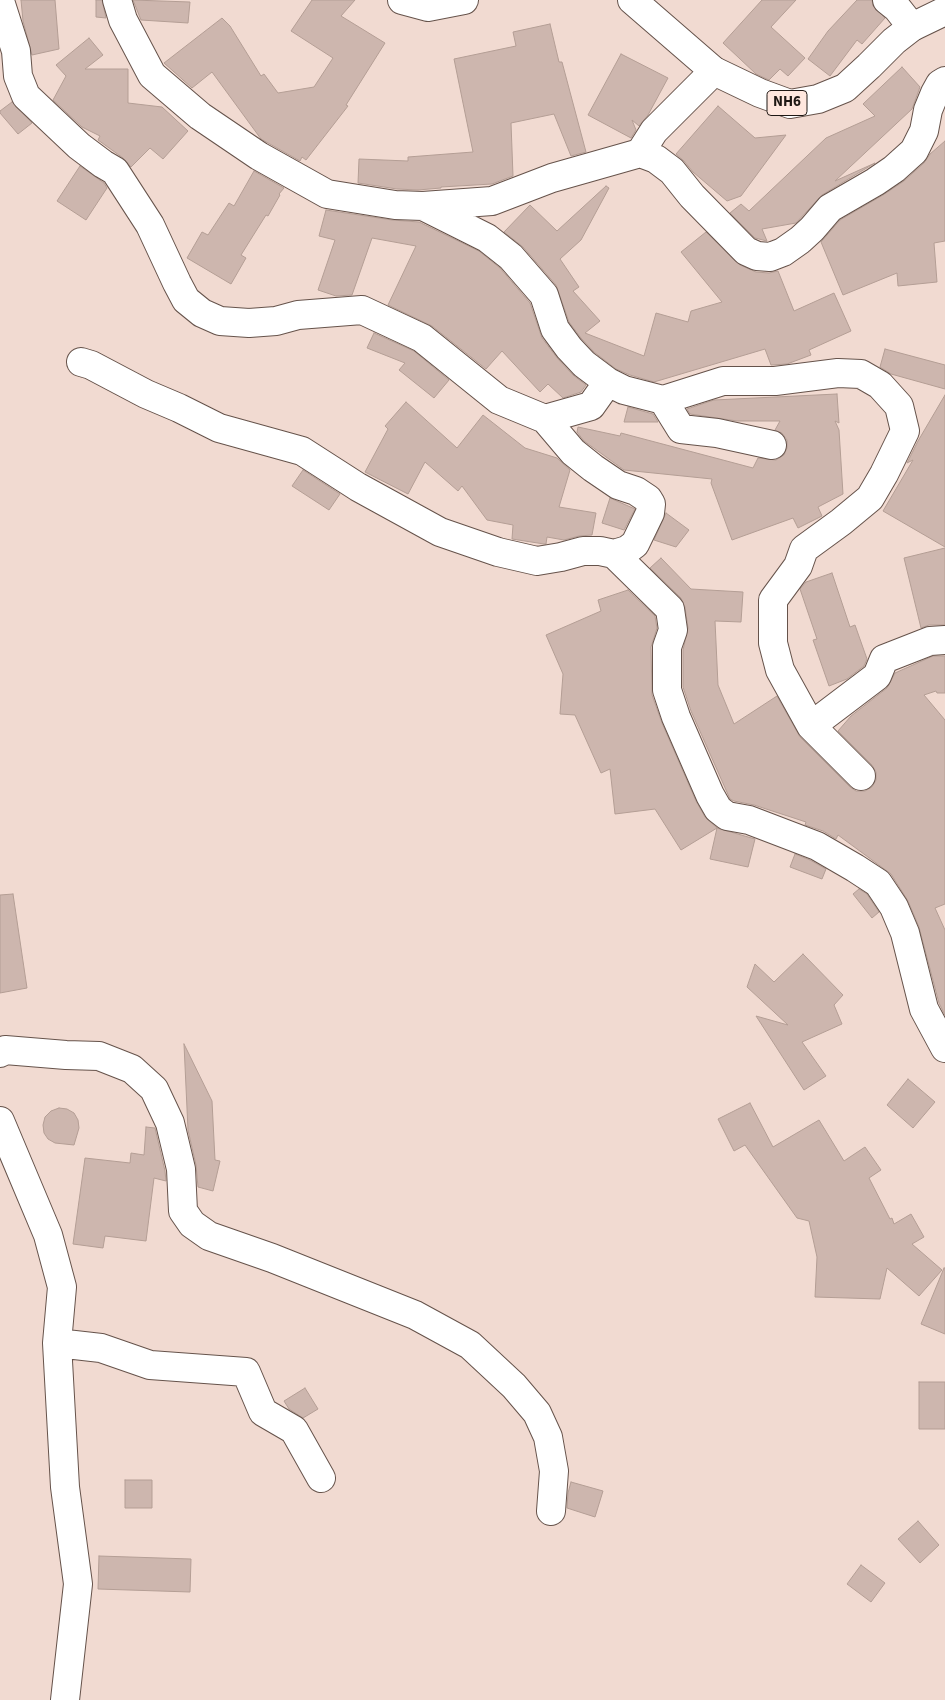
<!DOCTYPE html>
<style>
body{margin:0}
canvas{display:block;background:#f1dad1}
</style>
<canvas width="945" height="1700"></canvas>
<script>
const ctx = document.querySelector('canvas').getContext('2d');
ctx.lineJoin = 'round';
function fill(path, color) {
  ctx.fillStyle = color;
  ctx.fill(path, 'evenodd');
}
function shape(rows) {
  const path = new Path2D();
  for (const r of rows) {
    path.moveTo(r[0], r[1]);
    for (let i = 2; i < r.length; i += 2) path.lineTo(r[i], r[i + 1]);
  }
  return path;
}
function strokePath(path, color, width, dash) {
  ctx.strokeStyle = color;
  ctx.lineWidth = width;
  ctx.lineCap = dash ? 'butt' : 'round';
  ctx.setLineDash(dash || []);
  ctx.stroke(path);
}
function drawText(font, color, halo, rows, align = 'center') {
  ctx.font = font + ' "Source Sans 3",sans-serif';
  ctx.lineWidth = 4;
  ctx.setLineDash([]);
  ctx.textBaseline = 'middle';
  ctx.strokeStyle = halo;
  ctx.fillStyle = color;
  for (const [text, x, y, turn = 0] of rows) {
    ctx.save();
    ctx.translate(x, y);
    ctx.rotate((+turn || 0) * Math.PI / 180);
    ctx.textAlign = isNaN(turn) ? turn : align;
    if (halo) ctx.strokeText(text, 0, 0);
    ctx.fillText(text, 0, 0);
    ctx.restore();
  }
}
const building = shape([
 [21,0,55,0,59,49,32,55,23,21,21,0],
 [96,0,102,0,106,18,96,17,96,0],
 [133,0,190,2,188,23,141,20,133,0],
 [312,0,355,0,341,16,385,43,346,105,348,106,306,160,302,157,300,161,261,139,212,72,192,88,164,63,222,18,230,26,261,76,264,74,278,93,314,87,333,58,291,31,312,0],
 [762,0,796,0,771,27,805,58,788,76,780,69,769,80,756,74,723,43,762,0],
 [857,0,872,0,873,6,885,18,862,44,857,40,830,76,808,59,828,31,857,0],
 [550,24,559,62,562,62,586,152,571,156,554,114,511,123,513,176,492,184,441,187,441,188,418,190,397,189,358,183,359,159,408,161,408,157,473,152,454,59,516,46,513,32,550,24],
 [89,38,103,55,85,69,128,69,128,103,162,107,188,131,163,159,150,148,131,167,123,158,98,140,100,136,82,127,53,100,66,76,56,65,89,38],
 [621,54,668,78,648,115,639,126,632,120,636,130,631,138,588,115,621,54],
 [902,67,920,87,912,109,835,181,875,163,822,195,796,223,762,229,767,241,755,238,730,213,741,204,749,211,826,138,875,116,863,104,902,67],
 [12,102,32,123,18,134,0,113,0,111,12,102],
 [718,106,755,138,786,135,741,196,727,201,693,172,684,161,676,154,718,106],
 [945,141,945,241,934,243,937,282,898,286,897,273,843,295,821,242,840,220,883,195,904,181,924,163,930,154,945,141],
 [80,166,104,183,107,188,86,220,57,201,80,166],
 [254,171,284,188,279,194,280,195,268,216,266,215,241,255,246,258,231,284,187,258,202,232,208,235,229,203,234,206,254,171],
 [606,186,609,188,581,240,560,259,579,287,573,291,600,321,585,333,644,356,656,313,688,322,691,311,722,302,681,252,706,232,740,265,756,272,769,273,778,271,794,311,834,293,851,331,809,350,811,355,787,364,771,365,765,349,654,382,630,375,616,369,594,352,581,338,569,322,556,285,523,247,504,232,530,205,557,231,606,186],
 [326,210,392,220,419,222,479,251,500,268,530,303,542,338,558,359,573,375,586,385,581,392,563,398,548,384,540,392,502,351,486,369,432,326,388,305,416,246,372,238,352,295,336,296,318,290,335,240,319,236,326,210],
 [374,333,414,351,449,380,434,398,399,370,405,363,367,348,374,333],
 [885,349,945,365,945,389,891,374,880,367,885,349],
 [837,394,839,423,835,421,839,430,843,494,818,507,822,516,798,528,793,518,732,540,711,483,712,479,624,470,584,441,577,432,578,427,620,436,621,433,753,468,758,458,776,460,784,455,787,448,787,440,782,433,775,430,780,421,737,421,690,414,687,409,714,400,837,394],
 [945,395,945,547,883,511,913,460,907,463,918,441,945,395],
 [406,402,457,448,483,415,525,448,557,458,570,470,559,507,596,513,592,535,579,536,564,540,547,537,546,544,544,544,512,539,513,525,487,520,462,486,458,491,425,462,408,494,365,472,388,429,385,426,406,402],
 [628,407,653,414,658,422,624,422,628,407],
 [303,470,340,494,329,510,292,486,303,470],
 [610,498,635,509,624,530,602,523,610,498],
 [666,513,689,530,676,547,654,540,666,513],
 [945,548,945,625,929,625,921,628,904,558,945,548],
 [661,558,691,589,743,592,741,622,715,621,718,685,734,724,777,696,800,737,850,787,856,791,865,791,872,787,876,780,876,772,872,765,838,731,851,716,887,688,895,673,933,656,945,656,945,693,937,693,936,691,924,695,945,720,945,904,935,908,945,930,945,1015,939,1003,919,927,908,901,891,874,838,835,836,839,823,831,805,825,806,822,754,805,734,801,730,799,691,711,683,687,683,650,688,628,685,607,681,598,650,568,661,558],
 [832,573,850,627,855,625,867,659,864,666,847,679,829,686,813,640,817,639,800,589,806,582,832,573],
 [628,590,655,616,657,628,651,647,652,695,662,723,696,801,705,817,717,828,681,850,655,809,615,814,610,769,601,773,575,715,560,714,563,674,546,635,601,611,598,600,628,590],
 [717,828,755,839,748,867,710,859,717,828],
 [795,854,810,860,826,869,822,879,790,867,795,854],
 [859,889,867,894,879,912,872,918,853,894,859,889],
 [13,894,27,988,0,993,0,895,13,894],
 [803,954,843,995,834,1005,842,1024,802,1042,826,1076,804,1090,756,1016,788,1025,747,987,755,964,774,982,803,954],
 [184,1044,212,1101,215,1160,220,1161,213,1191,198,1187,196,1165,188,1130,184,1044],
 [908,1079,935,1102,913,1128,887,1105,908,1079],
 [750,1103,773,1147,819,1120,844,1161,865,1147,881,1170,869,1178,890,1219,892,1218,894,1224,911,1214,924,1237,912,1244,942,1270,919,1296,887,1268,880,1299,815,1297,817,1257,809,1221,797,1218,745,1145,734,1151,718,1119,750,1103],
 [59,1108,67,1109,74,1113,78,1120,79,1128,74,1145,55,1143,48,1139,44,1133,43,1125,45,1117,51,1111,59,1108],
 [146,1127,155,1128,165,1171,166,1181,154,1178,146,1241,105,1236,103,1248,73,1244,85,1158,130,1163,131,1153,144,1155,146,1127],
 [944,1268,945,1268,945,1334,921,1324,944,1268],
 [919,1382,945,1382,945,1429,919,1429,919,1382],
 [305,1388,318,1409,303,1418,289,1409,284,1401,305,1388],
 [125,1480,152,1480,152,1508,125,1508,125,1480],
 [571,1482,603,1491,595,1517,567,1508,568,1493,571,1482],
 [918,1521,939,1545,920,1563,898,1539,918,1521],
 [99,1556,191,1559,190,1592,98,1589,99,1556],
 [861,1565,885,1583,871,1602,847,1584,861,1565]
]);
fill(building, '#cdb6ae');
strokePath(building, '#b49e95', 1);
const minor = shape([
 [117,0,123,20,152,75,200,116,259,156,327,194,395,205,423,206,492,201,552,178,640,153,654,131,714,71],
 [887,0,897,8,912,27],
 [0,1,16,51,18,76,26,96,79,146,103,164,115,171,150,225,177,283,186,300,202,313,220,321,249,323,276,321,298,315,362,310,422,338,499,400,545,419],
 [640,153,656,159,672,171,692,196,746,251,757,256,770,257,783,252,800,240,812,229,830,208,875,182,894,169,914,151,924,131,928,110,935,93,940,84,945,81],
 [423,206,487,238,511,257,544,295,555,329,569,348,584,364,608,382,624,390,663,400,681,429,717,433,772,445],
 [81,362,91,365,146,394,179,408,219,428,302,451,358,487,440,532,498,552,537,561,561,557,583,551,600,551,614,554,627,550,635,544,650,513,651,504,648,499,636,491,618,485,593,468,573,452,545,419,591,406,608,382],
 [663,400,723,381,775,381,838,373,861,374,880,385,899,406,905,431,884,474,870,498,841,522,804,549,798,566,773,600,773,643,780,670,811,726,861,776],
 [614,554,670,609,673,630,667,647,667,690,676,717,710,795,718,809,727,816,749,820,817,846,855,868,878,883,894,907,905,933,924,1009,945,1048],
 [811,726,877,676,884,659,930,641,945,640],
 [0,1053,5,1050,66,1055,99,1056,132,1069,154,1089,170,1123,181,1169,183,1211,192,1224,209,1236,272,1258,415,1315,470,1345,514,1386,537,1413,548,1437,554,1471,551,1511],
 [0,1121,48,1235,62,1287,57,1343,65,1487,78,1584,65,1700],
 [57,1343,101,1348,150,1365,246,1372,263,1412,294,1430,321,1478]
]);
const highway = shape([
 [402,0,428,7,464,0],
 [632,0,714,71,760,93,790,104,818,99,845,88,869,66,894,41,912,27,945,11]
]);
strokePath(minor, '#66534b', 30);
strokePath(highway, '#66534b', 30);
strokePath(minor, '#fff', 28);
strokePath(highway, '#fff', 28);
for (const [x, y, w] of [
 [787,103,40]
]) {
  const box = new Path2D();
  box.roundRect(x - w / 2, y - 12.5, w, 25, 4);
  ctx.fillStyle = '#ffe7de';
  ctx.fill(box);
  strokePath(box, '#1f1814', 1);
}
drawText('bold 15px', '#1f1814', null, [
 ["NH6",787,103]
]);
</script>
